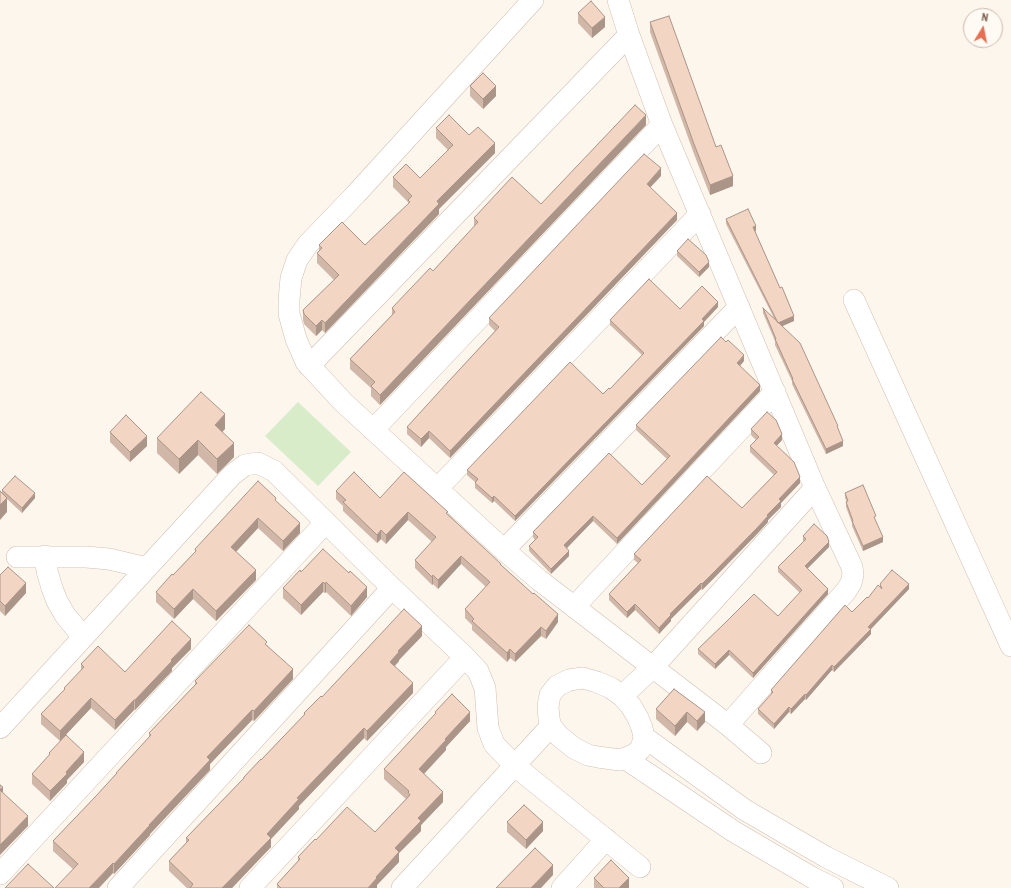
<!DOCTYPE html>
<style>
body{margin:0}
#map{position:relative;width:1011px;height:888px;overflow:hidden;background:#fdf6ec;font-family:"Archivo Narrow",sans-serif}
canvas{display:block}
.north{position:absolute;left:963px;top:8px;width:40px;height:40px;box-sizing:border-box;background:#fffaf3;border:1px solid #cabbb1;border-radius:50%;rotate:10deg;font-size:11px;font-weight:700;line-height:16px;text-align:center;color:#7a5c4d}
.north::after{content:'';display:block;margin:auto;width:14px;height:18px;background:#e76f51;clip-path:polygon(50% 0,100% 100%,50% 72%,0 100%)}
</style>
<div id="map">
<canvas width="1011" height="888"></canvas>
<div class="north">N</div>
</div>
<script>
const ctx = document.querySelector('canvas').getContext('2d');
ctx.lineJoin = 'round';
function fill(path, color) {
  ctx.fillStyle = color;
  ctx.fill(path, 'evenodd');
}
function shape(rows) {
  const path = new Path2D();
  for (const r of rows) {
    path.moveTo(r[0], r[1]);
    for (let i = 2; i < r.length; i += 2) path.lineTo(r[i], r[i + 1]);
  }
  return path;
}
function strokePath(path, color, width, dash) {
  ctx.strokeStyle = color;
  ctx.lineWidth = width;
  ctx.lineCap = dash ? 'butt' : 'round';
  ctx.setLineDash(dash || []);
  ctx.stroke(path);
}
fill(shape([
 [298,402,351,452,318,486,265,436]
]), '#d8ecc9');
const minor = shape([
 [533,0,356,194,308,244,297,260,291,278,289,300,289,314,296,339,306,362,343,402,504,550,539,580,728,725,761,753],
 [618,0,629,35,662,125,815,488,852,567,853,575,851,583,846,591,728,725],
 [854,300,1011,646],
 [309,366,629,35],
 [373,430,662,125],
 [437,489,700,214],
 [504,550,739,307],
 [45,556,47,571,52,588,57,601,65,615,83,637],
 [17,557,86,557,109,559,147,568],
 [574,607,775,392],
 [583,678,597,682,611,688,622,696,631,706,638,718,642,728,644,737,643,742,640,750,633,755,620,760,598,757,588,755,574,748,559,736,551,726,549,719,548,706,550,695,557,686,569,680,583,678],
 [622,696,653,667,815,488],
 [0,728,232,475,245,465,258,463,274,471,392,588,465,657,478,671,485,688,488,728,494,744,515,766,640,867],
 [644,737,745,810,826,857,888,888],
 [626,759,733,831,813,878,833,888],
 [0,874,326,522],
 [118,888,392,588],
 [250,888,465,657],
 [402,888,551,726],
 [562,888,606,839]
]);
strokePath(minor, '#d1beb0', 22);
strokePath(minor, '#fff', 21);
fill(shape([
 [578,13,605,27,592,38,578,23],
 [650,22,716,147,733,186,710,195,694,154,650,32],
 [470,86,496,96,483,109,470,96],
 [646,125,380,405,371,396,371,388,350,369,350,359,392,315,392,308,433,271,474,227,474,218,541,204],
 [436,128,469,135,495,153,439,209,439,214,325,333,322,330,316,336,304,324,303,320,303,310,334,280,317,263,317,253,319,251,319,245,365,245,408,204,408,202,393,187,393,177,420,178,448,150,436,138],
 [661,176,650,187,677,220,450,458,429,438,421,447,407,434,407,427,448,383,448,382,495,331,489,325,489,318],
 [726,219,756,231,755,231,794,321,782,326,838,429,843,446,826,454,792,384,792,381,775,345,775,341,763,313,763,308,774,318,726,224],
 [677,251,709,267,699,277,677,256],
 [718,307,704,322,704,326,515,521,494,501,492,503,475,488,475,482,467,475,467,470,610,389,642,355,610,325,610,320,680,309],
 [744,361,740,366,760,391,617,544,593,521,567,548,569,556,551,574,529,551,529,546,535,540,533,537,533,532,642,485,667,459,636,430,636,425],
 [225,429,222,432,234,457,217,474,198,455,179,474,157,453,157,438],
 [751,429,782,440,776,446,800,483,781,503,781,507,768,520,768,522,757,534,716,576,702,590,701,589,671,619,671,621,659,634,635,610,627,618,609,600,609,594,638,563,634,560,634,554,742,508,774,475,750,452,750,446,756,440,751,435],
 [110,432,147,446,130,462,110,442],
 [2,490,35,498,22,513,7,499,7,512,2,493],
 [336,491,380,498,448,514,501,565,558,622,546,639,541,636,515,662,510,658,507,662,472,630,472,625,465,618,465,609,486,587,461,564,438,589,433,584,432,585,415,568,415,560,432,542,408,520,386,544,381,539,377,543,343,511,343,506,336,499],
 [845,493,876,521,883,542,863,551,852,526,852,523,846,507,846,502,847,502,845,498],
 [276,501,300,533,283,551,258,528,236,552,256,580,216,621,193,599,174,619,156,602,156,592,173,575,195,552,195,549],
 [803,536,829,547,807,569,828,594,753,678,729,655,715,669,698,654,698,649,726,622,778,616,800,593,778,572,778,567,803,542],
 [301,572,367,597,351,616,326,592,325,593,323,592,301,615,283,598,283,588],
 [0,575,26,593,5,616,0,611],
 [880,584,909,589,871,629,871,634,834,672,832,670,806,700,805,699,791,714,789,712,774,729,758,714,758,709,771,695,771,690,880,587],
 [422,636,399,660,399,661,395,666,413,693,367,741,364,738,299,806,299,809,271,839,271,847,232,888,187,888,169,871,169,861,186,843,186,838,244,778,244,777,304,716,304,713,322,697],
 [267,645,293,679,254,721,252,720,210,764,210,770,150,834,150,835,114,874,113,873,73,869,53,851,53,841,96,796,116,774,116,773,149,737,149,733,195,685,195,681],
 [191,649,172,668,172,671,135,710,134,710,115,730,91,708,60,741,41,724,41,714,64,690,64,688,81,671,81,664,125,672],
 [674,689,705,722,697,731,687,722,675,736,656,719,656,709],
 [435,712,470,721,446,747,446,750,424,774,443,802,421,825,421,831,399,853,399,862,377,885,377,888,277,888,277,884,298,861,298,857,316,840,375,832,406,799,384,779,384,769,435,715],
 [49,753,84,762,67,780,67,783,50,801,32,784,32,774,49,756],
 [507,822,543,831,526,849,507,832],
 [594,878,629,888,594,888]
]), '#d1b7a8');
fill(shape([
 [605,17,605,27,592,38,592,28],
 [496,86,496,96,483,109,483,99],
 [646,115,646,125,380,405,380,395],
 [495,143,495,153,439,209,439,214,325,333,325,323,437,201],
 [661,168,661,176,647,191,647,184],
 [733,176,733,186,710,195,710,185],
 [677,213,677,220,450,458,450,451],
 [756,226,756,231,753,232,753,227],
 [709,262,709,267,699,277,699,272],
 [718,302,718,307,704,322,704,326,515,521,515,516],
 [794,316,794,321,778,328,778,323],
 [322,320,322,330,316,336,316,326],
 [744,355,744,361,737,369,737,363],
 [760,385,760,391,617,544,617,538],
 [225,414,225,429,215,439,215,425],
 [429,431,429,438,421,447,421,439],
 [782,434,782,440,774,449,774,443],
 [147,436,147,446,130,462,130,452],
 [198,440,198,455,179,474,179,459],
 [843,441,843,446,826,454,826,449],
 [234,443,234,457,217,474,217,459],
 [800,477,800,483,781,503,781,507,768,520,768,522,757,534,716,576,716,570,779,499],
 [35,493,35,498,22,513,22,508],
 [494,496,494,501,492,503,492,498],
 [7,498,7,512,0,520,0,505],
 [408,512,408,520,386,544,386,535],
 [593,516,593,521,564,551,564,545],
 [258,518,258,528,231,557,231,547],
 [300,523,300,533,283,551,283,541],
 [381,530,381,539,377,543,377,535],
 [883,537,883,542,863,551,863,546],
 [829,542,829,547,805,571,805,566],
 [569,551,569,556,551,574,551,569],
 [461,556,461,564,438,589,438,580],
 [256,570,256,580,216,621,216,611],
 [716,570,716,576,702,590,702,584],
 [433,575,433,584,432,585,432,577],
 [323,582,323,592,301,615,301,605],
 [326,582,326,592,325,593,325,584],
 [26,583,26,593,5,616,5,606],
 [701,583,701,589,671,619,671,621,659,634,659,628,670,614],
 [909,584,909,589,871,629,871,634,834,672,834,667,868,627],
 [367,587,367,597,351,616,351,606],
 [193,589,193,599,174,619,174,609],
 [828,589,828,594,753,678,753,673],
 [635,604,635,610,627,618,627,612],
 [558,614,558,622,546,639,546,631],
 [422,626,422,636,399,660,399,661,390,671,390,662,398,651],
 [541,627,541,636,515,662,515,654],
 [191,639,191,649,172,668,172,671,135,710,135,700,171,660],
 [510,649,510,658,507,662,507,653],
 [729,650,729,655,715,669,715,664],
 [832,665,832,670,806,700,806,695],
 [293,669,293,679,254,721,254,711],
 [413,683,413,693,367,741,367,731],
 [805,694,805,699,791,714,791,709],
 [91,698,91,708,60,741,60,731],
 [134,700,134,710,115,730,115,720],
 [789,707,789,712,774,729,774,724],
 [252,710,252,720,210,764,210,770,150,834,150,835,114,874,114,864,149,825,207,757],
 [470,712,470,721,446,747,446,750,419,779,419,769,445,739],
 [687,712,687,722,675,736,675,726],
 [705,712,705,722,697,731,697,721],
 [364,728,364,738,299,806,299,809,271,839,271,847,232,888,222,888,297,798],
 [84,752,84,762,67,780,67,783,50,801,50,791,66,772],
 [3,787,3,797,0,790],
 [443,792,443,802,421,825,421,831,399,853,399,862,377,885,377,888,368,888,395,848,418,818],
 [28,816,28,826,0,855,0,845],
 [543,822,543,831,526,849,526,840],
 [113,863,113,873,99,888,89,888],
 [553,865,553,875,541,888,531,888],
 [629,878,629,888,619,888]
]), '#aa9588');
const building = shape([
 [591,1,605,17,592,28,578,13,591,1],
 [669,16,716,147,721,145,733,176,710,185,694,144,650,22,669,16],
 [483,73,496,86,483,99,470,86,483,73],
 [635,105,646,115,380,395,371,386,375,382,350,359,395,312,392,308,430,268,433,271,478,222,474,218,512,177,541,204,635,105],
 [449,115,469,135,478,127,495,143,437,201,439,204,325,323,322,320,316,326,304,314,303,310,339,275,317,253,322,248,319,245,342,222,365,245,410,202,408,200,412,196,393,177,406,164,420,178,453,145,436,128,449,115],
 [644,154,661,168,647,184,677,213,450,451,429,431,421,439,407,427,448,382,499,327,489,318,644,154],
 [748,209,756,226,753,227,780,288,782,287,794,316,778,323,726,219,748,209],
 [688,239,706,255,709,262,699,272,677,251,688,239],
 [649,279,680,309,702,286,718,302,702,319,704,321,515,516,494,496,492,498,475,483,478,479,467,470,570,362,603,394,609,388,610,389,644,353,610,320,649,279],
 [763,308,800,343,838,426,837,426,843,441,826,449,792,379,793,379,775,339,776,339,763,308],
 [721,337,726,342,728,340,744,355,737,363,760,385,617,538,593,516,564,545,569,551,551,569,529,546,538,537,533,532,609,453,642,485,670,456,636,425,721,337],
 [201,392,225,414,215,425,234,443,217,459,198,440,179,459,157,438,201,392],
 [767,412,776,420,782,434,774,443,794,462,800,477,779,499,781,501,767,515,768,516,757,528,716,570,702,584,701,583,670,614,671,615,659,628,635,604,627,612,609,594,641,560,634,554,707,476,742,508,777,472,750,446,759,437,751,429,767,412],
 [126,415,147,436,130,452,110,432,126,415],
 [354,472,380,498,404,472,448,512,446,513,484,548,501,564,500,564,533,594,534,593,558,614,546,631,541,627,515,654,510,649,507,653,472,621,474,619,465,609,490,582,461,556,438,580,433,575,432,577,415,560,436,537,408,512,386,535,381,530,377,535,343,502,346,500,336,491,354,472],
 [15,476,35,493,22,508,2,490,15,476],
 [258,481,276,498,275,500,300,523,283,541,258,518,231,547,256,570,216,611,193,589,174,609,156,592,172,574,173,575,196,551,195,549,258,481],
 [863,485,876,516,874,517,883,537,863,546,852,521,853,521,846,502,848,501,845,493,863,485],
 [0,491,7,498,0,505,0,491],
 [814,524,827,536,829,542,805,566,828,589,753,673,729,650,715,664,698,649,726,622,754,594,778,616,802,590,778,567,806,539,803,536,814,524],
 [323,549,349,573,350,571,367,587,351,606,326,582,325,584,323,582,301,605,283,588,300,570,301,572,323,549],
 [8,567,26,583,5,606,0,601,0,575,8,567],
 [892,570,909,584,868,627,871,629,834,667,832,665,806,695,805,694,791,709,789,707,774,724,758,709,773,692,771,690,845,605,852,612,867,597,868,598,878,585,882,589,880,584,892,570],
 [404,609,422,626,398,651,399,652,390,662,413,683,367,731,364,728,297,798,299,799,267,834,271,838,222,888,190,888,193,884,169,861,189,840,186,838,244,778,244,777,261,759,261,760,305,714,304,713,321,696,322,697,404,609],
 [172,621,191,639,171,660,172,661,135,700,134,700,115,720,91,698,60,731,41,714,65,689,64,688,84,667,81,664,98,646,125,672,172,621],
 [249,625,267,642,265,644,293,669,254,711,252,710,207,757,210,760,149,825,150,825,114,864,113,863,89,888,55,888,78,864,53,841,96,796,117,773,116,773,151,735,149,733,197,683,195,681,249,625],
 [674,689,705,712,697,721,687,712,675,726,656,709,674,689],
 [452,694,470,712,445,739,446,740,419,769,443,792,418,818,421,821,395,848,399,852,376,877,377,878,368,888,281,888,277,884,300,859,298,857,315,839,316,840,347,807,375,832,410,795,408,792,409,791,384,769,436,713,435,712,452,694],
 [66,735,84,752,66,772,67,774,50,791,32,774,50,754,49,753,66,735],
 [0,785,3,787,0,790,0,785],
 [0,790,28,816,0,845,0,790],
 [524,805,543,822,526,840,507,822,524,805],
 [535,848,553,865,531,888,496,888,535,848],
 [611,860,629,878,619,888,604,888,594,878,611,860],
 [28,864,54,888,5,888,28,864]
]);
fill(building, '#f3d5c3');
strokePath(building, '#aa9588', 1);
</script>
